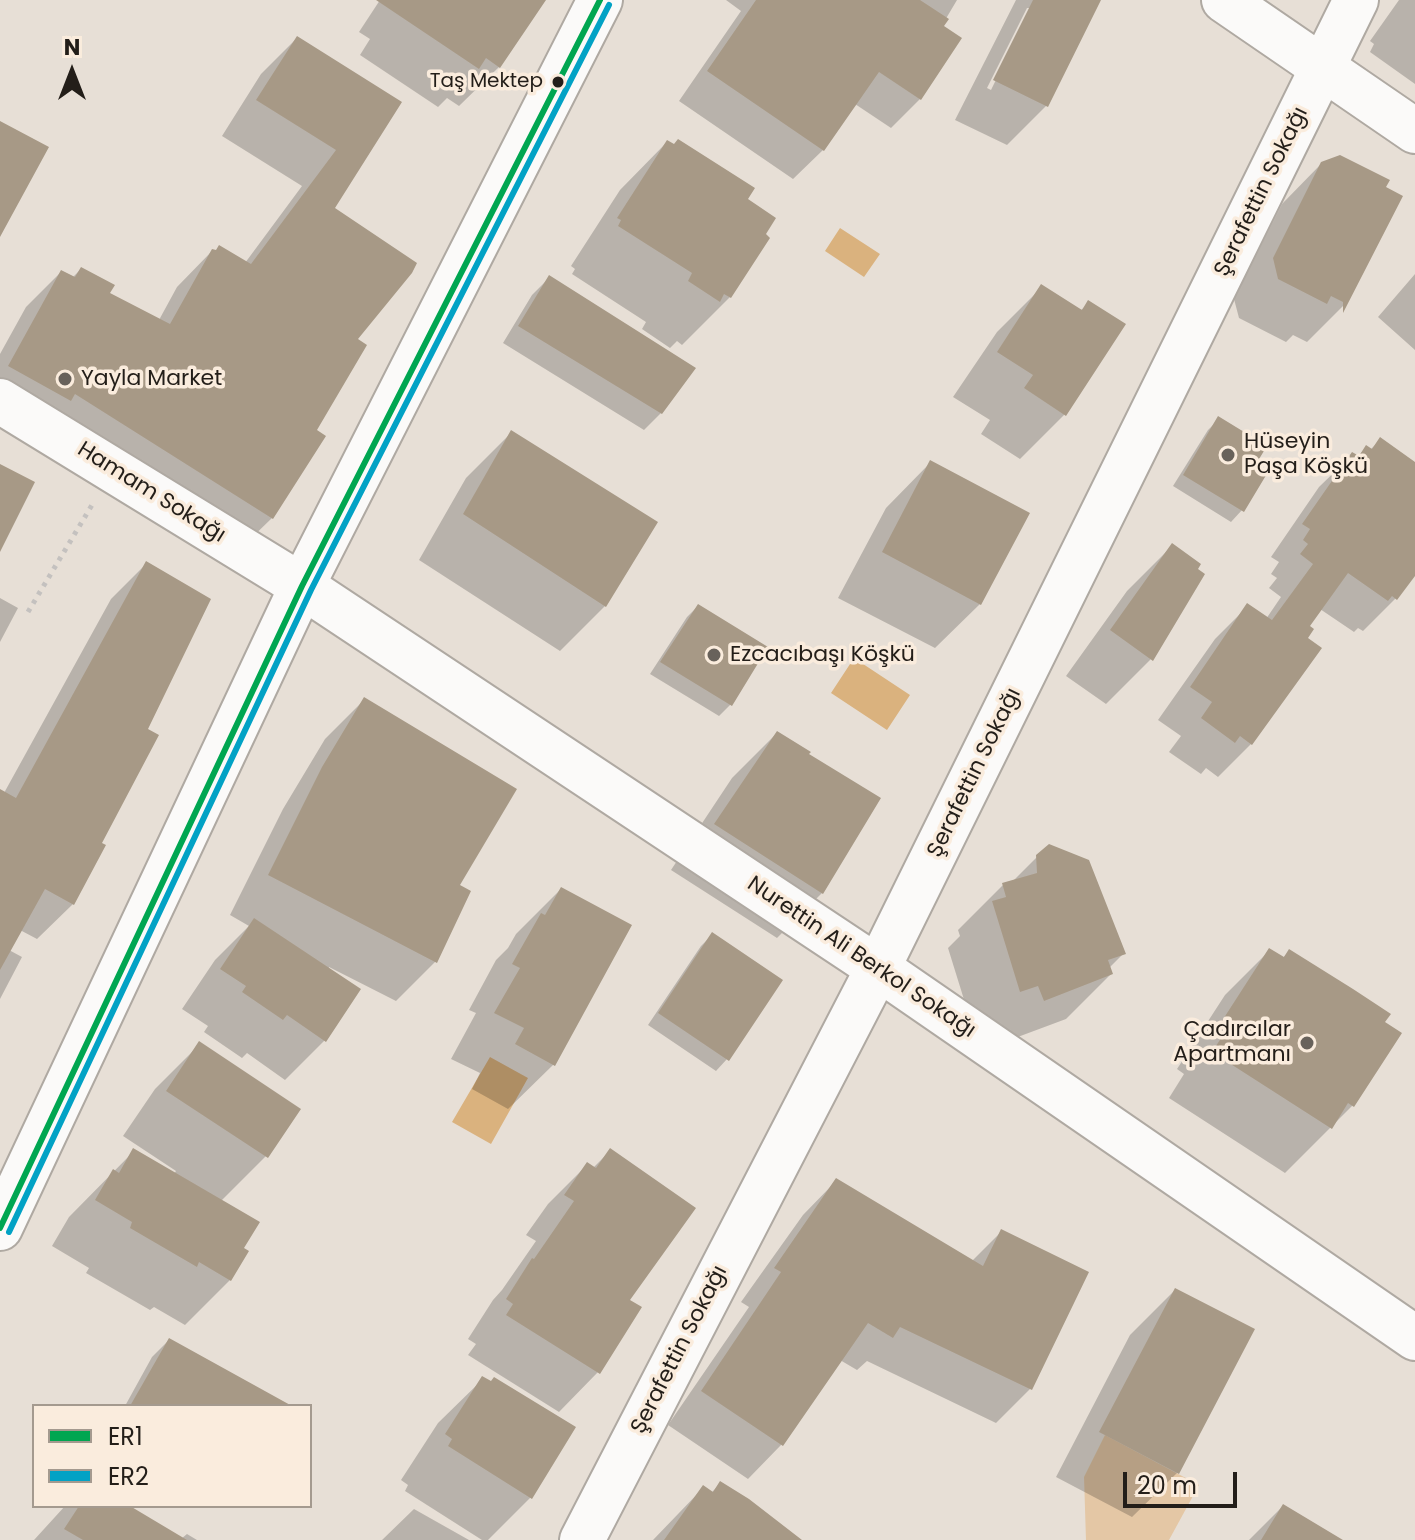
<!DOCTYPE html>
<meta charset="utf-8">
<style>
body{margin:0}
#map{position:relative;width:1415px;height:1540px;overflow:hidden;background:#e7dfd6;font-family:Poppins,sans-serif}
canvas{display:block}
.legend{position:absolute;left:32px;top:1404px;width:280px;height:104px;box-sizing:border-box;background:#faecdd;border:2px solid #a49a8f;margin:0;padding:10px 14px;list-style:none;font-size:24px;color:#231e19}
.legend li{display:flex;align-items:center;gap:16px;height:40px}
.legend b{width:40px;border:2px solid #a49a8f}
.north{position:absolute;left:32px;top:32px;width:80px;height:80px;-webkit-text-stroke:6px #faecdd;paint-order:stroke;rotate:0deg;font-size:22px;font-weight:700;line-height:32px;text-align:center;color:#231e19}
.north::after{content:'';display:block;margin:auto;width:28px;height:36px;background:#231e19;clip-path:polygon(50% 0,100% 100%,50% 72%,0 100%)}
.scale{position:absolute;left:1123px;top:1472px;width:114px;height:36px;box-sizing:border-box;border:4px solid #231e19;border-top:0;padding-left:10px;font-size:24px;line-height:28px;white-space:nowrap;color:#231e19;-webkit-text-stroke:6px #faecdd;paint-order:stroke}
</style>
<div id="map">
<canvas width="1415" height="1540"></canvas>
<ul class="legend">
<li><b style="height:10px;background:#00a651"></b>ER1</li>
<li><b style="height:10px;background:#02a2c5"></b>ER2</li>
</ul>
<div class="north">N</div>
<div class="scale">20 m</div>
</div>
<script>
const ctx = document.querySelector('canvas').getContext('2d');
ctx.lineJoin = 'round';
function fill(path, color) {
  ctx.fillStyle = color;
  ctx.fill(path, 'evenodd');
}
function shape(rows) {
  const path = new Path2D();
  for (const r of rows) {
    path.moveTo(r[0], r[1]);
    for (let i = 2; i < r.length; i += 2) path.lineTo(r[i], r[i + 1]);
  }
  return path;
}
function strokePath(path, color, width, dash) {
  ctx.strokeStyle = color;
  ctx.lineWidth = width;
  ctx.lineCap = dash ? 'butt' : 'round';
  ctx.setLineDash(dash || []);
  ctx.stroke(path);
}
function drawText(font, color, halo, rows, align = 'center') {
  ctx.font = font + ' Poppins,sans-serif';
  ctx.lineWidth = 7;
  ctx.setLineDash([]);
  ctx.textBaseline = 'middle';
  ctx.strokeStyle = halo;
  ctx.fillStyle = color;
  for (const [text, x, y, turn = 0] of rows) {
    ctx.save();
    ctx.translate(x, y);
    ctx.rotate((+turn || 0) * Math.PI / 180);
    ctx.textAlign = isNaN(turn) ? turn : align;
    if (halo) ctx.strokeText(text, 0, 0);
    ctx.fillText(text, 0, 0);
    ctx.restore();
  }
}
fill(shape([
 [1105,1435,1199,1485,1169,1540,1086,1540,1084,1477]
]), '#e4c7a5');
fill(shape([
 [840,228,880,254,864,277,825,251],
 [854,658,910,695,887,730,831,693],
 [490,1057,528,1078,491,1144,452,1122]
]), '#dab27e');
fill(shape([
 [380,0,543,0,499,67,459,106,447,98,438,107,360,55,370,39,359,32],
 [726,0,957,0,941,27,920,99,891,128,855,104,823,150,793,179,679,101,741,11],
 [1016,0,1099,0,1046,106,1007,145,955,120],
 [1027,8,1031,8,991,90,987,88],
 [1399,0,1415,0,1415,84,1370,52,1374,44,1370,41],
 [297,38,399,103,333,209,355,340,272,518,236,553,0,416,0,354,26,307,61,272,72,278,81,269,107,293,159,320,177,287,212,251,245,263,302,186,222,136,261,74],
 [667,142,745,200,730,297,682,345,677,341,670,348,642,329,646,322,572,274,575,269,571,266,620,190],
 [1322,163,1346,303,1307,342,1293,335,1286,342,1239,318,1234,299,1282,204],
 [1415,274,1415,350,1378,317],
 [549,278,661,413,644,430,503,343,532,295],
 [1042,287,1080,311,1089,303,1064,415,1020,459,981,434,990,420,953,397,997,332],
 [1219,419,1242,510,1231,522,1173,486,1208,430],
 [511,433,605,606,560,651,419,560,466,478],
 [1380,440,1415,465,1415,570,1396,598,1363,631,1358,628,1354,632,1320,609,1307,627,1251,744,1218,777,1206,768,1201,774,1169,752,1181,736,1158,720,1215,639,1248,606,1266,619,1281,597,1269,588,1277,578,1271,574,1279,562,1271,557,1319,487,1352,455,1357,457,1366,448,1370,450],
 [930,463,980,604,935,648,838,598,886,508],
 [1172,546,1151,659,1106,704,1066,676,1127,591],
 [146,564,145,730,73,904,37,939,20,930,9,950,22,957,0,999,0,791,4,793,111,599],
 [0,598,18,608,0,642],
 [698,606,731,704,719,716,650,674,687,617],
 [365,699,457,885,435,962,396,1001,329,967,324,1041,285,1080,247,1053,242,1058,204,1032,208,1026,182,1009,215,960,249,926,230,915,283,809,325,739],
 [777,733,807,755,822,893,777,938,671,870,732,778],
 [1037,857,1123,954,1109,968,1111,974,1066,1019,999,1044,975,1035,948,948,960,936,958,930,1003,885,1011,883],
 [561,889,553,1065,508,1109,472,1089,480,1073,451,1059,476,1013,469,1010,496,960,508,948,516,934],
 [712,935,727,1059,716,1071,648,1025,701,946],
 [1270,950,1282,959,1289,951,1399,1034,1352,1106,1285,1173,1169,1098,1184,1074,1177,1069,1225,995],
 [200,1044,266,1156,221,1201,242,1249,230,1280,185,1325,154,1307,150,1310,86,1273,89,1268,52,1246,69,1217,134,1151,174,1174,176,1171,123,1136,155,1089],
 [610,1151,628,1301,598,1372,559,1412,468,1355,476,1344,468,1339,493,1300,502,1290,536,1241,526,1235,548,1204,588,1164,593,1168],
 [836,1181,971,1262,1001,1232,1030,1389,996,1423,867,1361,857,1370,840,1360,781,1445,748,1479,668,1425,749,1307,741,1302,803,1215],
 [1175,1290,1177,1473,1132,1517,1056,1477,1130,1335],
 [169,1340,256,1406,125,1406,152,1357],
 [483,1379,531,1497,488,1540,482,1540,405,1491,408,1485,401,1480,438,1423],
 [721,1483,786,1540,653,1540,703,1488,711,1493],
 [65,1506,126,1506,181,1539,187,1534,197,1540,34,1540],
 [1283,1506,1339,1540,1249,1540],
 [414,1509,469,1540,382,1540]
]), '#0003');
fill(shape([
 [376,0,546,0,500,68,486,58,479,69],
 [756,0,920,0,949,19,944,26,962,38,921,100,879,72,824,151,707,71],
 [1033,0,1101,0,1048,107,993,80],
 [297,36,402,102,335,208,417,263,412,273,358,339,367,345,317,430,326,436,273,519,75,394,71,401,8,366,61,270,75,277,81,267,115,285,110,293,170,324,212,249,216,250,219,245,251,264,336,150,256,100],
 [0,121,49,147,0,237],
 [678,139,755,188,748,199,776,218,766,234,770,238,731,298,724,294,720,302,688,281,692,273,618,226,621,220,617,218,667,140,674,144],
 [1340,155,1390,180,1386,187,1403,196,1343,313,1343,302,1331,296,1327,304,1278,279,1273,258,1321,162],
 [549,275,696,368,662,414,518,326],
 [1041,284,1082,310,1088,300,1126,324,1066,416,1024,388,1033,375,997,352],
 [1218,416,1267,446,1256,464,1268,472,1244,512,1183,475],
 [511,430,658,522,606,607,463,514],
 [1380,437,1415,462,1415,576,1397,600,1392,596,1388,601,1348,573,1310,626,1314,629,1308,638,1322,648,1252,745,1240,736,1235,743,1201,718,1212,702,1190,687,1247,603,1272,620,1313,564,1300,554,1308,544,1303,540,1310,529,1302,524,1352,452,1359,456,1366,445,1372,449],
 [930,460,1030,513,981,605,882,552],
 [0,464,35,482,0,552],
 [1172,543,1201,564,1198,569,1205,574,1153,661,1110,630],
 [146,561,211,599,148,729,159,735,102,843,106,845,74,905,45,889,0,970,0,789,16,798],
 [698,604,768,647,732,706,660,662],
 [364,697,517,789,460,885,471,891,437,963,268,875,322,767],
 [777,731,811,752,809,754,881,798,823,894,714,824],
 [1049,844,1089,860,1126,954,1108,960,1113,974,1044,1001,1038,986,1020,992,992,901,1006,897,1002,883,1037,873,1036,855],
 [561,887,632,925,555,1066,515,1044,524,1028,494,1013,520,968,512,964,541,913,545,915],
 [254,918,361,989,326,1042,287,1015,283,1020,242,992,246,986,220,969],
 [712,932,783,980,729,1061,658,1013],
 [1269,948,1284,957,1289,949,1353,989,1391,1014,1385,1022,1402,1033,1354,1107,1348,1103,1332,1129,1212,1052,1227,1029,1220,1024],
 [199,1041,301,1109,268,1158,166,1091],
 [133,1148,260,1222,244,1248,249,1251,231,1281,199,1262,197,1267,130,1228,132,1222,95,1200,113,1169,119,1173],
 [610,1148,696,1208,630,1300,642,1307,600,1374,506,1315,513,1304,506,1299,532,1258,534,1259,574,1201,564,1195,587,1162,596,1168],
 [836,1178,983,1266,1001,1229,1089,1272,1032,1390,900,1327,893,1338,868,1323,783,1446,701,1391,781,1272,774,1268],
 [1175,1288,1255,1329,1179,1474,1099,1432],
 [169,1338,292,1406,130,1406],
 [482,1376,491,1381,494,1377,576,1427,532,1499,448,1446,452,1439,445,1434],
 [720,1481,749,1499,802,1540,664,1540,703,1485,713,1492],
 [1283,1504,1343,1540,1261,1540],
 [79,1506,130,1506,187,1540,83,1540,64,1529]
]), '#a79986');
const street = shape([
 [0,401,302,586,878,968,1415,1338],
 [582,1540,878,968,1356,0]
]);
const secondary = shape([
 [1224,0,1415,131],
 [0,1228,302,586,600,0]
]);
strokePath(street, '#afa9a2', 48);
strokePath(secondary, '#afa9a2', 48);
strokePath(shape([
 [28,612,92,505]
]), '#c4c1bf', 5, [4, 6]);
strokePath(street, '#fbfaf9', 44);
strokePath(secondary, '#fbfaf9', 44);
strokePath(shape([
 [0,1228,302,586,600,0]
]), '#00a651', 6);
strokePath(shape([
 [9,1232,311,590,609,5]
]), '#02a2c5', 6);
for (const [x, y, r, color] of [
 [558,82,7,"#231e19"],
 [65,379,8,"#68625b"],
 [1228,455,8,"#68625b"],
 [714,655,8,"#68625b"],
 [1307,1043,8,"#68625b"]
]) {
  const dot = new Path2D();
  dot.arc(x, y, r, 0, 2 * Math.PI);
  ctx.fillStyle = color;
  ctx.fill(dot);
  strokePath(dot, '#faecdd', 3);
}
drawText('20px', '#231e19', '#faecdd', [
 ["Taş Mektep",543,82]
], 'right');
drawText('22px', '#231e19', '#faecdd', [
 ["Şerafettin Sokağı",1262,192,-64],
 ["Hamam Sokağı",151,493,32],
 ["Şerafettin Sokağı",975,773,-64],
 ["Nurettin Ali Berkol Sokağı",861,958,34],
 ["Şerafettin Sokağı",680,1350,-63]
]);
drawText('22px', '#231e19', '#faecdd', [
 ["Yayla Market",81,379],
 ["Hüseyin",1244,442],
 ["Paşa Köşkü",1244,467],
 ["Ezcacıbaşı Köşkü",730,655],
 ["Çadırcılar",1291,1030,"right"],
 ["Apartmanı",1291,1055,"right"]
], 'left');
</script>
